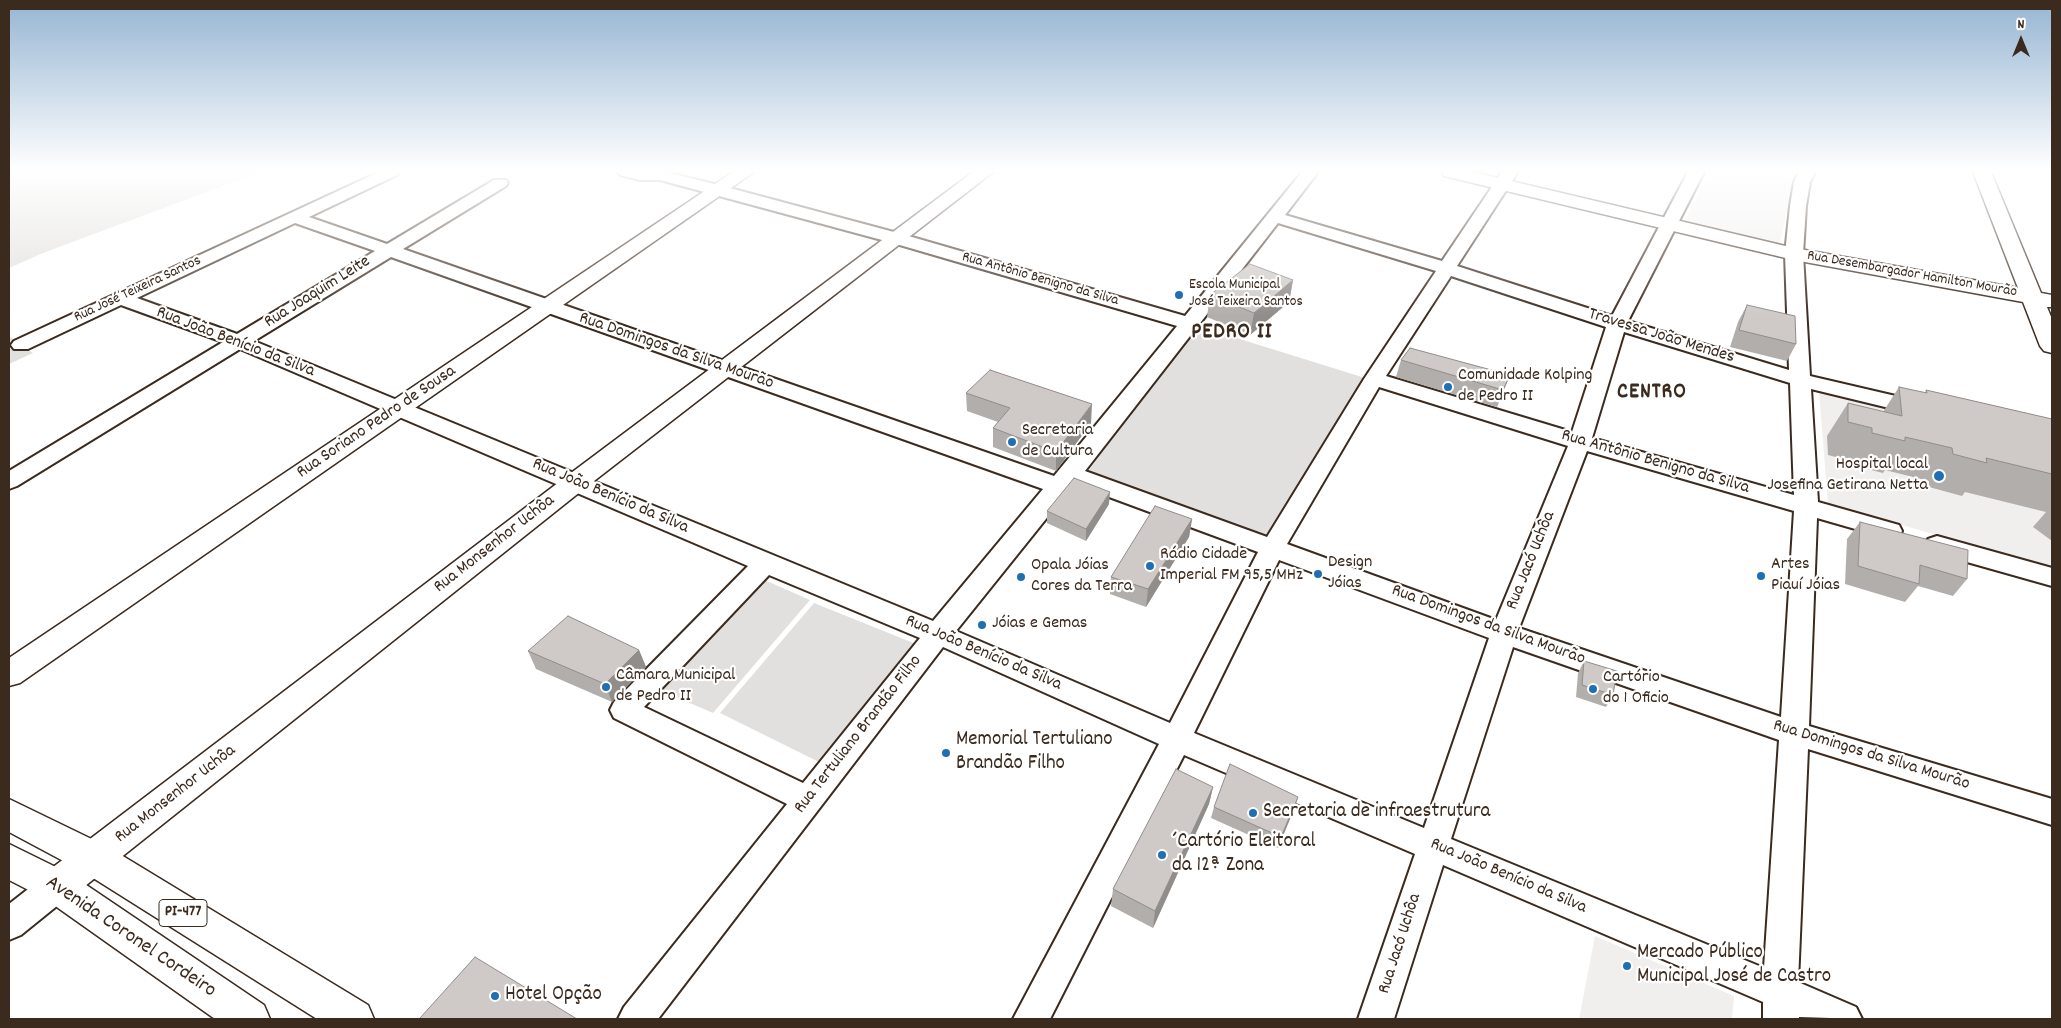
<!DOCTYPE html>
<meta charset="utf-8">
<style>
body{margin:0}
#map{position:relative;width:2061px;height:1028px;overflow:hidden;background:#fff;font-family:Dekko,sans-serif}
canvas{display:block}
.frame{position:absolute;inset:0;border:10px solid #3b2a1e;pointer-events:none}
.north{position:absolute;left:1996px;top:15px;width:50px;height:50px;-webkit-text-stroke:4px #fff;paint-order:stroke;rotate:0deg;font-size:14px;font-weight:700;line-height:20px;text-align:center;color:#3b2a1e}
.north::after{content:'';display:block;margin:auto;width:18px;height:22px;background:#3b2a1e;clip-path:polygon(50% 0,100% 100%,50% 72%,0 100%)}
</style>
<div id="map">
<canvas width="2061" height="1028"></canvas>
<div class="frame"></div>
<div class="north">N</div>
</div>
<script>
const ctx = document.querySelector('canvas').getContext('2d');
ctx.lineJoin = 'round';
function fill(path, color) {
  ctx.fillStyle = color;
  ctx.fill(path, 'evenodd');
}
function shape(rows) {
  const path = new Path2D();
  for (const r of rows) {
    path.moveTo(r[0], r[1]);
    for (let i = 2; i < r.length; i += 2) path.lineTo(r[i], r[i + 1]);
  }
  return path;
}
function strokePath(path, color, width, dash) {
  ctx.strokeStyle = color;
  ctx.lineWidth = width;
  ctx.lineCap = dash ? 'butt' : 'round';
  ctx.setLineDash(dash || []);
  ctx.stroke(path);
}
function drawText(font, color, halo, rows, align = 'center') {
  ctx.font = font + ' Dekko,sans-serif';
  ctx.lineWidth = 4.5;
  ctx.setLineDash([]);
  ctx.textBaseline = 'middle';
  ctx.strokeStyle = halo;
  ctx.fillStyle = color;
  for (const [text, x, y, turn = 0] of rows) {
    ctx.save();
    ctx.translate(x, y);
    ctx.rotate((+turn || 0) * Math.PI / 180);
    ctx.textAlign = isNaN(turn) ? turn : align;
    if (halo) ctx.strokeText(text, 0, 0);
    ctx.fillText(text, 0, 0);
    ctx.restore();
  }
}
fill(shape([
 [1709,172,1795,172,1779,247,1683,224],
 [1819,392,2052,449,2052,568,1828,504],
 [1595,936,1734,996,1732,1019,1579,1019]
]), '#f1efee');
fill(shape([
 [9,172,260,172,43,253,9,268],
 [1195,325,1365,378,1267,538,1087,473],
 [9,336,33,353,9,364],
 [760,578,810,600,713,713,655,688],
 [814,603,916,644,823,764,720,713]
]), '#e2e0de');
const minor = shape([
 [379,172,399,172,397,175,309,217,387,244,494,180,506,180,508,183,506,186,403,249,1054,476,1177,326,893,243,660,180,640,180,620,175,618,172,666,172,726,187,905,235,1185,316,1302,172,1318,172,1285,215,1442,261,1502,172,1518,172,1457,266,1612,316,1688,172,1704,172,1628,321,1789,370,1785,254,1790,206,1794,182,1799,172,1815,172,1810,182,1806,206,1803,254,1810,376,1930,404,1933,409,1930,414,1922,416,1811,389,1818,502,1899,525,1902,531,1899,537,1890,539,1817,518,1809,726,2052,799,2052,825,1808,749,1798,982,1856,1007,1862,1019,1799,1017,1799,1019,1763,1019,1763,1002,1443,865,1394,1019,1358,1019,1415,854,1184,755,1050,1019,1013,1019,1159,744,943,647,658,1019,618,1019,624,1007,787,804,614,718,610,710,614,702,748,566,240,349,17,486,9,489,9,471,223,342,121,305,28,349,14,349,11,345,14,341,379,172],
 [295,223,375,251,237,334,137,298,295,223],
 [1278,223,1436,271,1364,379,1267,537,1085,471,1278,223],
 [391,257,1043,489,933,621,254,341,391,257],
 [1451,276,1606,327,1572,432,1386,376,1451,276],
 [1624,332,1790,383,1794,495,1592,438,1624,332],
 [1379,387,1568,446,1496,620,1287,544,1379,387],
 [1587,451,1794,511,1781,717,1519,628,1587,451],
 [1074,484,1258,552,1170,723,956,631,1074,484],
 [1279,560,1489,638,1424,828,1194,733,1279,560],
 [769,575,920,638,803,783,644,707,769,575],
 [1513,647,1779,740,1764,968,1451,839,1513,647],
 [1937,536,2052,568,2052,586,1928,551,1925,545,1928,539,1937,536],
 [57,871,68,875,73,886,68,897,21,935,9,940,9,904,46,875,57,871]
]);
const tertiary = shape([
 [733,172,754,172,20,683,9,686,9,658,733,172],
 [973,172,993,172,585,488,70,898,57,903,44,898,38,886,44,874,567,476,973,172],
 [1442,172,1473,172,1794,248,2018,288,1973,172,1991,172,2041,293,2052,295,2052,307,2047,307,2052,319,2052,353,2044,351,2040,346,2023,302,1794,260,1444,176,1442,172]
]);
const primary = shape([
 [9,799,108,847,368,1005,374,1019,317,1019,82,871,9,832,9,799],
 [9,844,70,874,264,1005,270,1019,215,1019,44,898,9,880,9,844]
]);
strokePath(minor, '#3b2a1e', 4);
strokePath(tertiary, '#3b2a1e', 3);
strokePath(primary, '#3b2a1e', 3);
fill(minor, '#fff');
fill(tertiary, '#fff');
fill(primary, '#fff');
fill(shape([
 [1293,280,1289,302,1250,335,1207,317,1210,295],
 [1747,305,1796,344,1787,361,1730,347,1738,322],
 [1401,360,1510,375,1503,392,1497,407,1396,377],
 [1899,387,1925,393,1926,390,2052,419,2052,541,2033,527,2046,512,1965,492,1962,496,1929,487,1929,481,1885,470,1883,473,1851,465,1851,461,1828,455,1827,436,1848,403,1883,412],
 [966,393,1091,423,1056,471,993,447,993,428,998,422,967,411],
 [1109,504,1086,541,1047,523,1047,511],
 [1192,519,1189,537,1146,607,1110,594,1111,577],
 [1860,522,1967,579,1953,596,1918,586,1905,602,1845,584,1847,539],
 [639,650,646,667,612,702,536,669,528,651],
 [1584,661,1613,695,1606,707,1576,697,1578,673],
 [1213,787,1209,804,1153,928,1111,906,1113,889],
 [1298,797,1294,809,1278,848,1211,818,1214,807]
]), '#b2aeab');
fill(shape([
 [1293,280,1289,302,1250,335,1254,313],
 [1510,375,1503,392,1497,407,1503,390],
 [1092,404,1091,423,1056,471,1056,452],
 [1110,492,1109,504,1086,541,1086,529],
 [1192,519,1189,537,1146,607,1148,589],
 [639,650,646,667,612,702,605,684],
 [1213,787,1209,804,1153,928,1155,911],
 [1298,797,1294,809,1278,848,1281,837]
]), '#918d8b');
const building = shape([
 [1250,264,1293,280,1254,313,1210,295,1250,264],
 [1747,305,1795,316,1796,344,1739,330,1747,305],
 [1410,348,1510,375,1503,390,1401,360,1410,348],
 [990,370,1092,404,1056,452,993,428,1010,408,966,393,990,370],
 [1899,387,1927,393,1926,390,2052,419,2052,474,1986,458,1987,463,1953,454,1952,448,1905,437,1905,441,1872,433,1872,428,1848,422,1848,403,1902,416,1899,387],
 [1074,478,1110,492,1086,529,1047,511,1074,478],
 [1155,506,1192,519,1148,589,1111,577,1155,506],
 [1860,522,1968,550,1967,579,1920,565,1919,584,1858,566,1860,522],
 [568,616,639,650,605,684,528,651,568,616],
 [1584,661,1617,671,1613,695,1582,685,1584,661],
 [1230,764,1298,797,1281,837,1214,807,1230,764],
 [1176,769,1213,787,1155,911,1113,889,1176,769],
 [475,957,577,1019,423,1019,420,1018,475,957]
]);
fill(building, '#cfcac7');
strokePath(building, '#918d8b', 1);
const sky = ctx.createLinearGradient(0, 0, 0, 316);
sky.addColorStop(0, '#96b5d3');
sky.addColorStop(0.54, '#fff');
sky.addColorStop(1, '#ffffff00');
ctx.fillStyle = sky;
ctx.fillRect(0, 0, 2061, 316);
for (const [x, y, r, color] of [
 [1179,295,5,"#1f6fb2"],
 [1448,387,5,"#1f6fb2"],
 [1012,442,5,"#1f6fb2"],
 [1939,476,6,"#1f6fb2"],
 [1150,566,5,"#1f6fb2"],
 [1318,574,5,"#1f6fb2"],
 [1761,576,5,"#1f6fb2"],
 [1021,577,5,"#1f6fb2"],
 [982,625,5,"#1f6fb2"],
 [606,687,5,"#1f6fb2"],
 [1593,689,5,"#1f6fb2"],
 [946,753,5,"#1f6fb2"],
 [1253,813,5,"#1f6fb2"],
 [1162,855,5,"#1f6fb2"],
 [1627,966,5,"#1f6fb2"],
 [495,996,5,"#1f6fb2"]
]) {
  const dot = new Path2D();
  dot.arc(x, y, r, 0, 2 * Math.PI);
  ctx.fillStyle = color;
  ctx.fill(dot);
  strokePath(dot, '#fff', 2);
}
drawText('15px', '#3b2a1e', '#fff', [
 ["Rua Desembargador Hamilton Mourão",1912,275,10],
 ["Rua Antônio Benigno da Silva",1040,280,16],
 ["Rua José Teixeira Santos",138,290,-25]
]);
drawText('15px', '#3b2a1e', '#fff', [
 ["Escola Municipal",1189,286],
 ["José Teixeira Santos",1189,303]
], 'left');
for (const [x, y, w] of [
 [183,913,48]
]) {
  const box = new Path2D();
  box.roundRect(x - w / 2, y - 13.5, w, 27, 4);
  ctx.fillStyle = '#fff';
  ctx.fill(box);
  strokePath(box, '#3b2a1e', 1);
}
drawText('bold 16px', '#3b2a1e', null, [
 ["PI-477",183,913]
]);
drawText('18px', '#3b2a1e', '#fff', [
 ["Rua Joaquim Leite",318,293,-32],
 ["Travessa João Mendes",1661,337,17],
 ["Rua João Benício da Silva",235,343,21],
 ["Rua Domingos da Silva Mourão",676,352,19],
 ["Rua Soriano Pedro de Sousa",377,423,-34],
 ["Rua Antônio Benigno da Silva",1655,463,16],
 ["Rua João Benício da Silva",610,497,23],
 ["Rua Monsenhor Uchôa",495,545,-38],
 ["Rua Jacó Uchôa",1532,561,-68],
 ["Rua Domingos da Silva Mourão",1488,626,20],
 ["Rua João Benício da Silva",983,654,23],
 ["Rua Tertuliano Brandão Filho",859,735,-52],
 ["Rua Domingos da Silva Mourão",1871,756,17],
 ["Rua Monsenhor Uchôa",176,795,-38],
 ["Rua João Benício da Silva",1508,877,23],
 ["Rua Jacó Uchôa",1401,944,-72]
]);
drawText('18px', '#3b2a1e', '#fff', [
 ["Comunidade Kolping",1458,377],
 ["de Pedro II",1458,398],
 ["Secretaria",1022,432],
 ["de Cultura",1022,453],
 ["Hospital local",1928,466,"right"],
 ["Josefina Getirana Netta",1928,487,"right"],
 ["Rádio Cidade",1160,556],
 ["Imperial FM 95,5 MHz",1160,577],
 ["Design",1328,564],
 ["Jóias",1328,585],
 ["Artes",1771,566],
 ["Piauí Jóias",1771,587],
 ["Opala Jóias",1031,567],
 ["Cores da Terra",1031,588],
 ["Jóias e Gemas",992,625],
 ["Câmara Municipal",616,677],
 ["de Pedro II",616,698],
 ["Cartório",1603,679],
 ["do 1 Oficio",1603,700]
], 'left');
drawText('21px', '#3b2a1e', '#fff', [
 ["Memorial Tertuliano",956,741],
 ["Brandão Filho",956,765],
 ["Secretaria de infraestrutura",1263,813],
 ["´Cartório Eleitoral",1172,843],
 ["da 12ª Zona",1172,867],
 ["Mercado Público",1637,954],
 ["Municipal José de Castro",1637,978],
 ["Hotel Opção",505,996]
], 'left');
drawText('21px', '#3b2a1e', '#fff', [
 ["Avenida Coronel Cordeiro",130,938,34]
]);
ctx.letterSpacing = '1px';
drawText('bold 22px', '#3b2a1e', '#fff', [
 ["PEDRO II",1232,334],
 ["CENTRO",1652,394]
]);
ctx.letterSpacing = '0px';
</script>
